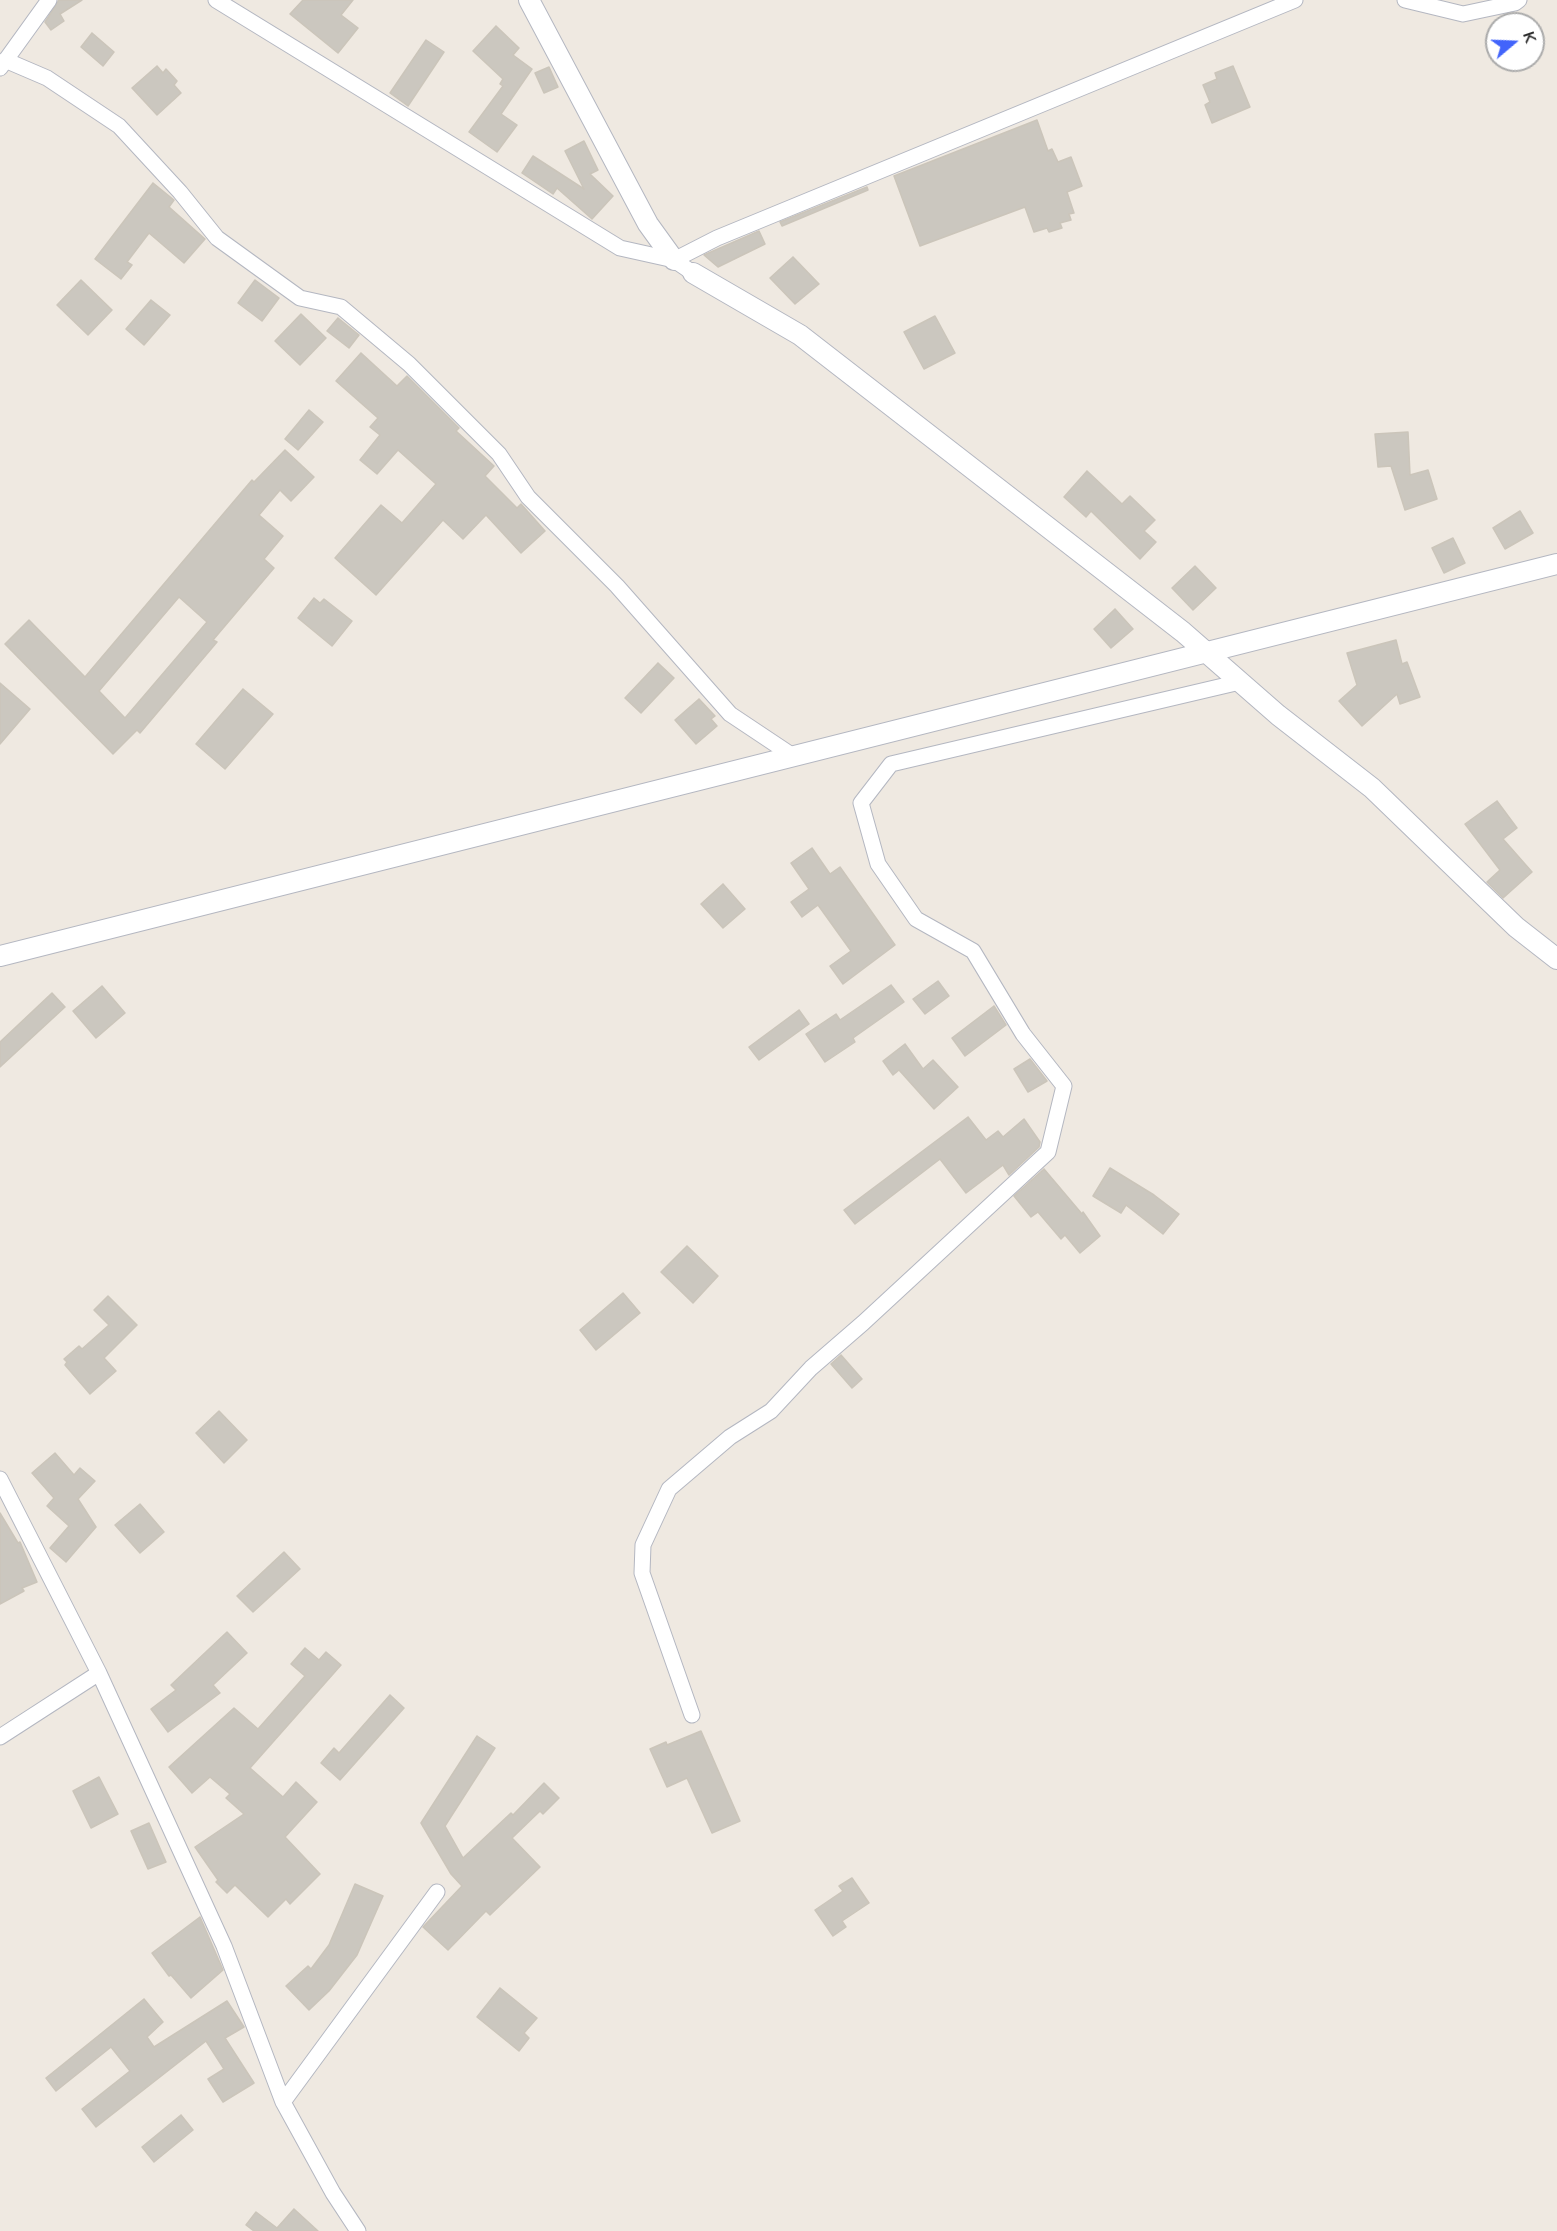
<!DOCTYPE html>
<style>
body{margin:0}
#map{position:relative;width:1557px;height:2231px;overflow:hidden;background:#efe9e1;font-family:Mulish,sans-serif}
canvas{display:block}
.north{position:absolute;left:1485px;top:12px;width:60px;height:60px;box-sizing:border-box;background:#fff;border:2px solid #ababab;border-radius:50%;rotate:71deg;font-size:16px;font-weight:700;line-height:24px;text-align:center;color:#2e2e2e}
.north::after{content:'';display:block;margin:auto;width:21px;height:27px;background:#4264fb;clip-path:polygon(50% 0,100% 100%,50% 72%,0 100%)}
</style>
<div id="map">
<canvas width="1557" height="2231"></canvas>
<div class="north">K</div>
</div>
<script>
const ctx = document.querySelector('canvas').getContext('2d');
ctx.lineJoin = 'round';
function fill(path, color) {
  ctx.fillStyle = color;
  ctx.fill(path, 'evenodd');
}
function shape(rows) {
  const path = new Path2D();
  for (const r of rows) {
    path.moveTo(r[0], r[1]);
    for (let i = 2; i < r.length; i += 2) path.lineTo(r[i], r[i + 1]);
  }
  return path;
}
function strokePath(path, color, width, dash) {
  ctx.strokeStyle = color;
  ctx.lineWidth = width;
  ctx.lineCap = dash ? 'butt' : 'round';
  ctx.setLineDash(dash || []);
  ctx.stroke(path);
}
const building = shape([
 [59,0,82,0,60,14,64,21,51,30,45,22,59,0],
 [303,0,353,0,341,15,358,28,338,53,290,14,303,0],
 [496,26,519,48,513,55,532,69,501,114,517,125,497,152,469,132,503,86,500,84,503,79,473,51,496,26],
 [92,33,114,52,103,66,81,47,92,33],
 [426,40,444,52,408,106,390,93,426,40],
 [157,66,163,73,166,69,177,81,174,85,181,93,157,115,132,88,157,66],
 [1233,66,1250,107,1212,123,1205,105,1210,102,1203,85,1217,79,1215,73,1233,66],
 [549,67,558,87,544,93,535,73,549,67],
 [1037,120,1048,151,1052,149,1058,162,1071,157,1082,186,1067,192,1074,213,1069,214,1071,220,1060,223,1062,228,1049,232,1047,228,1034,232,1025,207,920,246,894,176,1037,120],
 [584,141,598,170,590,174,613,196,592,219,557,188,553,194,522,173,533,156,584,189,565,151,584,141],
 [153,183,174,200,169,207,205,239,184,263,149,233,127,262,132,265,121,279,95,259,153,183],
 [867,187,868,190,782,226,780,222,867,187],
 [759,231,765,244,718,267,704,255,759,231],
 [793,257,819,284,795,304,770,278,793,257],
 [81,280,112,310,88,335,57,305,81,280],
 [255,280,279,298,262,321,238,303,255,280],
 [151,300,170,315,144,345,126,329,151,300],
 [301,314,326,338,300,365,275,341,301,314],
 [935,316,955,353,924,369,904,332,935,316],
 [338,318,359,335,349,348,327,331,338,318],
 [361,353,397,386,407,376,459,428,456,431,494,466,485,476,517,508,521,504,545,531,521,553,486,515,463,539,443,520,376,595,335,558,381,505,402,523,436,484,398,450,377,474,360,460,380,435,370,427,378,418,336,381,361,353],
 [309,410,323,422,298,450,285,439,309,410],
 [1408,432,1410,475,1428,470,1437,499,1405,510,1391,466,1378,467,1375,434,1408,432],
 [285,450,314,477,291,501,280,490,259,515,283,536,264,559,274,568,213,640,217,642,140,733,137,730,113,754,5,644,29,620,85,677,252,480,254,482,285,450],
 [179,597,207,622,125,718,99,691,179,597],
 [1087,471,1122,504,1130,496,1155,520,1144,531,1156,542,1140,559,1091,511,1086,517,1064,497,1087,471],
 [1520,511,1533,533,1505,549,1493,528,1520,511],
 [1453,538,1465,563,1444,573,1432,548,1453,538],
 [1195,566,1216,588,1193,610,1172,588,1195,566],
 [314,598,320,603,324,599,352,621,332,646,298,618,314,598],
 [1115,609,1133,629,1111,648,1094,629,1115,609],
 [1396,640,1402,664,1407,662,1420,697,1400,704,1397,694,1362,726,1339,701,1357,685,1347,653,1396,640],
 [658,663,674,678,641,713,625,698,658,663],
 [0,683,30,709,0,744,0,683],
 [243,689,273,714,225,769,196,744,243,689],
 [699,699,715,716,711,719,717,726,696,744,675,720,699,699],
 [1497,801,1517,828,1503,839,1532,872,1503,898,1487,882,1500,870,1465,824,1497,801],
 [812,848,830,874,840,867,895,945,843,984,830,966,851,951,818,905,802,917,791,902,809,889,791,863,812,848],
 [723,884,745,909,723,928,701,904,723,884],
 [938,981,949,996,925,1014,913,999,938,981],
 [891,985,904,1002,853,1038,855,1042,825,1062,806,1034,836,1014,840,1020,891,985],
 [102,986,125,1013,96,1038,73,1011,102,986],
 [52,993,65,1007,0,1067,0,1042,52,993],
 [994,1006,1006,1025,965,1056,952,1038,994,1006],
 [799,1010,809,1024,759,1060,749,1047,799,1010],
 [905,1044,923,1069,933,1060,958,1087,934,1109,899,1070,893,1075,883,1061,905,1044],
 [1030,1059,1047,1081,1028,1092,1014,1069,1030,1059],
 [968,1117,986,1140,998,1131,1003,1137,1024,1119,1040,1142,1039,1147,1009,1175,1003,1165,966,1193,940,1159,855,1224,844,1210,968,1117],
 [1110,1168,1154,1195,1179,1214,1163,1234,1126,1205,1121,1213,1093,1196,1110,1168],
 [1044,1169,1082,1214,1083,1212,1100,1236,1080,1253,1065,1235,1061,1239,1038,1212,1031,1217,1014,1196,1044,1169],
 [687,1246,718,1276,693,1303,661,1272,687,1246],
 [623,1293,640,1313,596,1350,580,1330,623,1293],
 [108,1296,137,1325,104,1358,116,1371,90,1394,65,1365,67,1362,64,1359,79,1346,82,1349,109,1325,94,1310,108,1296],
 [841,1355,862,1379,852,1388,831,1364,841,1355],
 [219,1411,247,1440,224,1463,196,1433,219,1411],
 [55,1453,74,1475,80,1468,95,1481,78,1499,96,1527,66,1562,50,1548,69,1526,47,1506,54,1498,32,1473,55,1453],
 [140,1504,164,1532,140,1553,115,1525,140,1504],
 [0,1513,18,1543,20,1542,37,1582,22,1588,24,1591,0,1604,0,1513],
 [284,1552,300,1569,253,1612,237,1596,284,1552],
 [227,1632,247,1653,213,1685,220,1693,168,1732,151,1709,176,1690,171,1685,227,1632],
 [305,1648,319,1660,326,1652,341,1665,250,1768,283,1797,296,1782,317,1802,285,1837,320,1874,290,1904,286,1899,268,1917,235,1885,227,1893,216,1882,218,1880,195,1847,244,1814,226,1798,230,1794,210,1777,192,1793,169,1767,234,1708,258,1729,305,1676,291,1664,305,1648],
 [390,1695,404,1708,340,1780,321,1763,334,1748,339,1753,390,1695],
 [701,1731,740,1821,712,1833,687,1778,667,1787,650,1749,666,1742,667,1745,701,1731],
 [477,1736,495,1748,445,1826,463,1858,511,1813,513,1815,544,1783,559,1798,543,1814,540,1811,512,1838,540,1867,490,1915,486,1911,448,1950,423,1927,462,1886,451,1874,421,1823,477,1736],
 [99,1777,118,1814,91,1828,73,1791,99,1777],
 [149,1823,166,1862,148,1869,131,1831,149,1823],
 [852,1878,869,1903,842,1921,846,1927,833,1936,815,1910,843,1891,839,1886,852,1878],
 [355,1884,383,1896,357,1955,329,1991,309,2010,286,1986,308,1966,311,1969,329,1945,355,1884],
 [200,1917,223,1970,191,1998,171,1975,169,1976,152,1953,200,1917],
 [500,1988,537,2018,524,2033,529,2038,519,2051,477,2017,500,1988],
 [144,1999,163,2022,147,2037,154,2047,227,2001,244,2027,225,2038,254,2083,223,2102,208,2079,224,2069,206,2041,96,2127,82,2109,130,2071,111,2047,56,2091,46,2078,144,1999],
 [181,2115,193,2130,154,2162,142,2147,181,2115],
 [294,2209,318,2231,254,2231,246,2225,256,2212,277,2228,294,2209]
]);
fill(building, '#cbc7bf');
strokePath(building, '#cbc5ba', 1.5);
const minor = shape([
 [216,0,620,248,674,260,693,273],
 [1405,0,1463,14,1515,3,1519,0],
 [5,60,47,78,119,126,180,192,217,238,300,298,341,307,409,364,499,454,528,497,617,586,730,714,793,756],
 [0,68,49,0],
 [674,260,717,238,1295,0],
 [0,1479,99,1673,224,1946,283,2102,333,2193,358,2231],
 [692,1715,642,1573,643,1545,669,1489,730,1437,771,1411,811,1368,863,1323,1048,1152,1064,1086,1023,1034,973,951,916,919,878,864,861,803,891,764,1240,682],
 [0,1737,99,1673],
 [283,2102,437,1892]
]);
const tertiary = shape([
 [529,0,648,224,674,260],
 [693,273,800,335,1183,632,1278,715,1372,788,1516,927,1557,959],
 [0,956,1557,564]
]);
strokePath(minor, '#b4b7c1', 17);
strokePath(tertiary, '#b4b7c1', 22);
strokePath(minor, '#fff', 15);
strokePath(tertiary, '#fff', 20);
</script>
